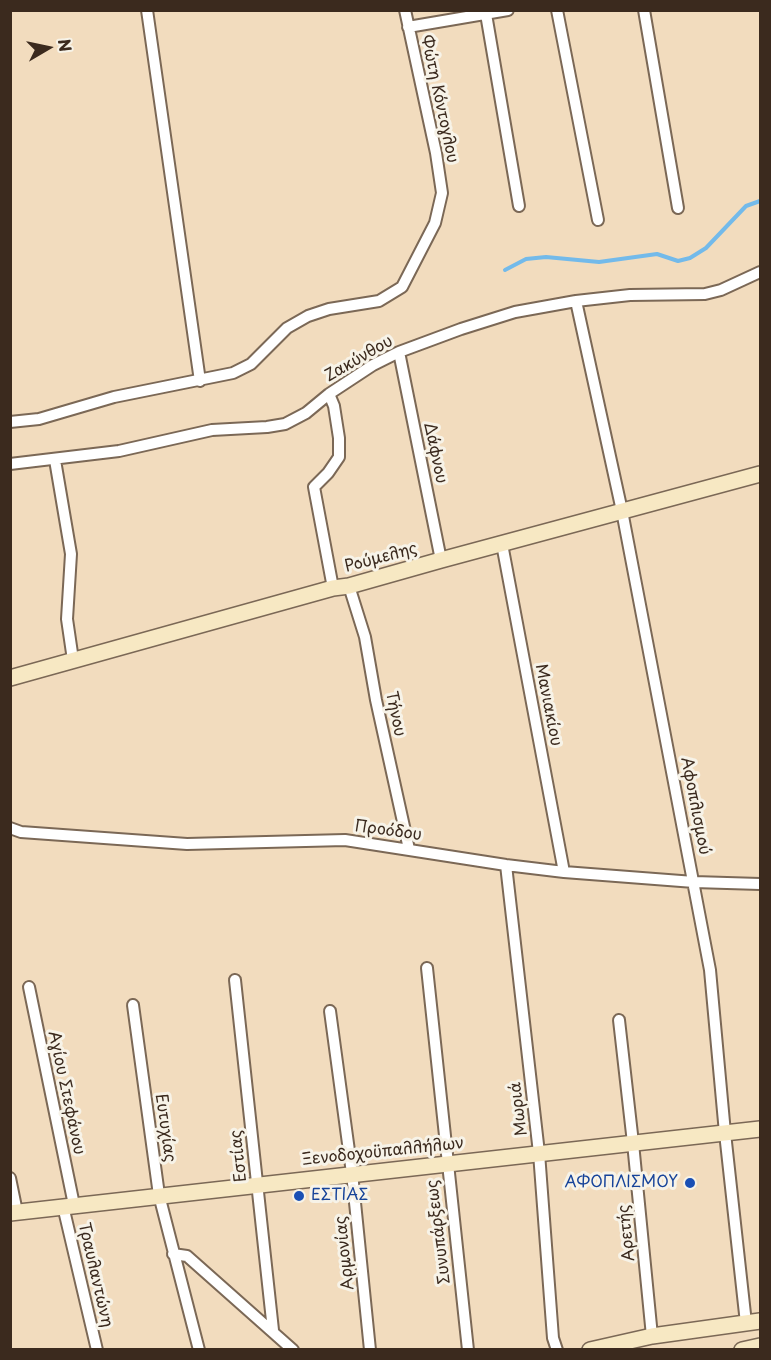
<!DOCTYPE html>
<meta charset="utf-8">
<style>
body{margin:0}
#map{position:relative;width:771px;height:1360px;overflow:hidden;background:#f2dcbe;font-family:"Playpen Sans",sans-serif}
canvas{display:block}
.frame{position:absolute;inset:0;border:12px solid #3b2a1e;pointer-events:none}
.north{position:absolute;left:18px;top:18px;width:60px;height:60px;-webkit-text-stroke:4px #f7f3e8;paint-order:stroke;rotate:81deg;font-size:16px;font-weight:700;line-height:24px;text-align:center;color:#3b2a1e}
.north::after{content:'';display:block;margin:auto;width:21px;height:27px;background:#3b2a1e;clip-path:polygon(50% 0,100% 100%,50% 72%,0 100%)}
</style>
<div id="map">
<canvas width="771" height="1360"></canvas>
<div class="frame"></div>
<div class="north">N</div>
</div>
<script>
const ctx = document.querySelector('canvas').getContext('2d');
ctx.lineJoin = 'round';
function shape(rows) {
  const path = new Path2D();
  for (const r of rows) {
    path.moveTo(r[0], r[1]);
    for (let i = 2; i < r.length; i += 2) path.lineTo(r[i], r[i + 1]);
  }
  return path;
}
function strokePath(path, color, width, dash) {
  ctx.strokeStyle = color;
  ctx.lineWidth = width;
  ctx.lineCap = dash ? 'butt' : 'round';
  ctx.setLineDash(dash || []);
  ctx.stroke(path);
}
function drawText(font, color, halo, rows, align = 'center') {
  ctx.font = font + ' "Playpen Sans",sans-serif';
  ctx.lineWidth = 6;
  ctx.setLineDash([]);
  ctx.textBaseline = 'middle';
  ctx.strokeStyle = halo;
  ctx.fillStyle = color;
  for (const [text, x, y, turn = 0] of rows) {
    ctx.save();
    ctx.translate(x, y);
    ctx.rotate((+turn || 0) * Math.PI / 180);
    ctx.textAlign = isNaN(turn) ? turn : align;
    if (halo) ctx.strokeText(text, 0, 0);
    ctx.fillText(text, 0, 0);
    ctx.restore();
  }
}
strokePath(shape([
 [505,270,526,259,546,257,599,262,657,254,678,261,690,258,706,248,746,206,760,201]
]), '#73baea', 4);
const street = shape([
 [147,10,200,381],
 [557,10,598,220],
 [644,10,678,208],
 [486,14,519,206],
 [408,27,508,10],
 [576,301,622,511,710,970,725,1133,746,1323],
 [399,352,441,560],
 [329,394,334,406,339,438,339,457,328,473,314,487,333,588],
 [10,422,39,419,114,397,233,373,251,364,287,328,308,316,329,309,379,301,402,287,435,223,442,193,436,153,405,10],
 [55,460,71,554,67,619,73,660],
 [10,464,119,451,212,430,267,427,285,424,306,413,329,394,373,365,399,352,461,329,515,312,576,301,630,295,705,294,721,290,760,272],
 [502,544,564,872],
 [349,586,365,637,376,700,409,849],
 [10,828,21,832,187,844,345,840,506,865,564,872,694,882,760,884],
 [506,865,539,1153,553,1338,557,1350],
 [427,968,468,1350],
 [235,980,273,1330],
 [29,987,74,1205],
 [133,1005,159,1195,199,1350],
 [330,1011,352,1173,370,1350],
 [619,1020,633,1143,652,1336],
 [10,1178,17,1212],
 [63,1206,97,1350],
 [173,1254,187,1256,293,1350]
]);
const secondary = shape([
 [10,678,333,588,349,586,441,560,760,474],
 [10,1213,760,1129],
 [590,1350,652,1336,760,1321],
 [742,1350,760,1346]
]);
strokePath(street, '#7b6856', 14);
strokePath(secondary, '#7b6856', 18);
strokePath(street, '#fff', 10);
strokePath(secondary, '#f7e8c3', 15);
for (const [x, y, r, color] of [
 [690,1183,6,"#1a4fb4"],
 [299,1196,6,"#1a4fb4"]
]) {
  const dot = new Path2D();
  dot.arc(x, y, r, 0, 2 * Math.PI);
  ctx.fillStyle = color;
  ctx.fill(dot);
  strokePath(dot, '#f7f3e8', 2);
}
drawText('16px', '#3b2a1e', '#f7f3e8', [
 ["Φώτη Κόντογλου",439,99,78],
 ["Ζακύνθου",359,359,-30],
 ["Δάφνου",435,453,78],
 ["Ρούμελης",381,558,-15],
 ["Μανιακίου",548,705,79],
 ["Τήνου",395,714,78],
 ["Αφοπλισμού",695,806,79],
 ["Προόδου",388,831,8],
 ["Αγίου Στεφάνου",66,1093,78],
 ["Μωριά",519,1109,-97],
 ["Ευτυχίας",165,1128,82],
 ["Ξενοδοχοϋπαλλήλων",383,1152,-6],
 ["Εστίας",239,1156,-96],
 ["Συνυπάρξεως",439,1232,-97],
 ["Αρετής",627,1233,-96],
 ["Αρμονίας",345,1253,-96],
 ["Τραυλαντώνη",95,1275,77]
]);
drawText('16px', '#164399', '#f7f3e8', [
 ["ΑΦΟΠΛΙΣΜΟΥ",678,1183],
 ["ΕΣΤΙΑΣ",311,1196,"left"]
], 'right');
</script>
